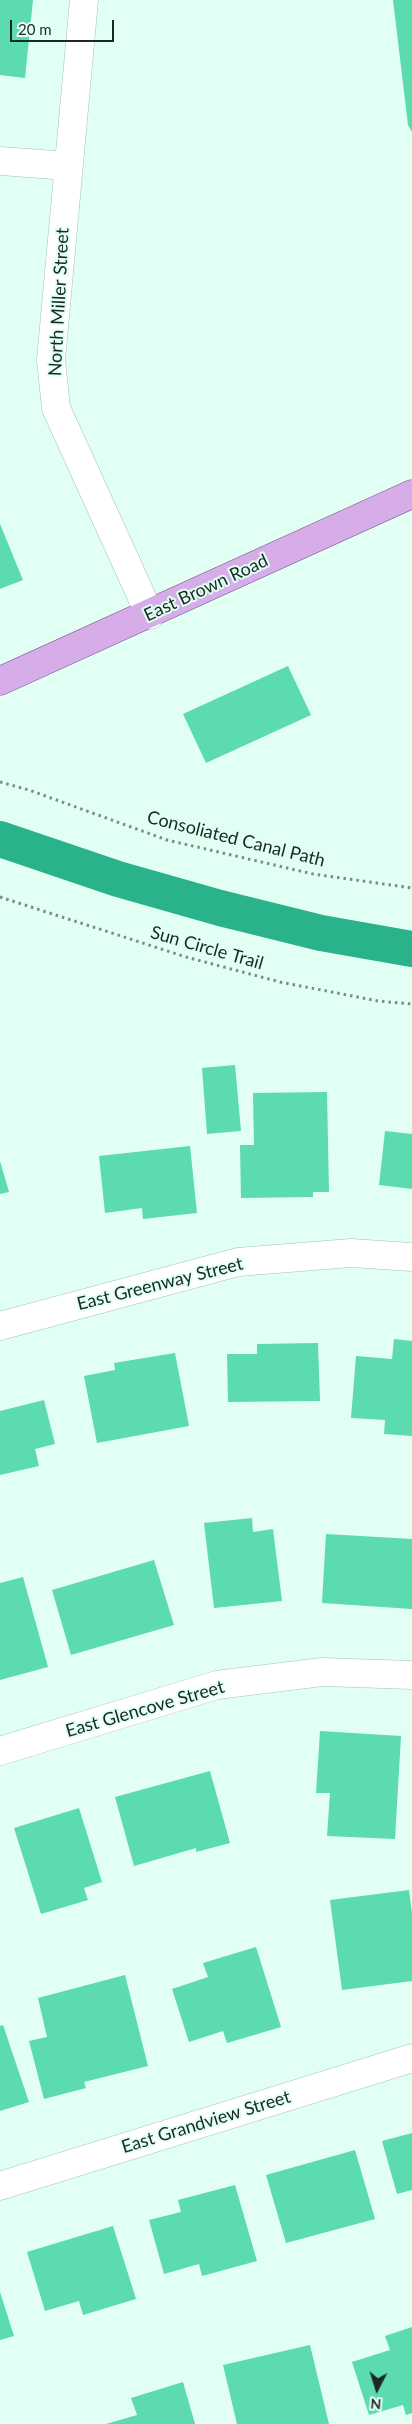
<!DOCTYPE html>
<style>
body{margin:0}
#map{position:relative;width:412px;height:2424px;overflow:hidden;background:#e1fff2;font-family:Lato,sans-serif}
canvas{display:block}
.north{position:absolute;left:352px;top:2364px;width:50px;height:50px;-webkit-text-stroke:4px #e1fff2;paint-order:stroke;rotate:185deg;font-size:14px;font-weight:700;line-height:20px;text-align:center;color:#1b2924}
.north::after{content:'';display:block;margin:auto;width:18px;height:22px;background:#1b2924;clip-path:polygon(50% 0,100% 100%,50% 72%,0 100%)}
.scale{position:absolute;left:10px;top:20px;width:104px;height:22px;box-sizing:border-box;border:2px solid #1b2924;border-top:0;padding-left:6px;font-size:15px;line-height:18px;white-space:nowrap;color:#1b2924;-webkit-text-stroke:4px #e1fff2;paint-order:stroke}
</style>
<div id="map">
<canvas width="412" height="2424"></canvas>
<div class="north">N</div>
<div class="scale">20 m</div>
</div>
<script>
const ctx = document.querySelector('canvas').getContext('2d');
ctx.lineJoin = 'round';
function shape(rows) {
  const path = new Path2D();
  for (const r of rows) {
    path.moveTo(r[0], r[1]);
    for (let i = 2; i < r.length; i += 2) path.lineTo(r[i], r[i + 1]);
  }
  return path;
}
function strokePath(path, color, width, dash) {
  ctx.strokeStyle = color;
  ctx.lineWidth = width;
  ctx.lineCap = dash ? 'butt' : 'round';
  ctx.setLineDash(dash || []);
  ctx.stroke(path);
}
function fill(path, color) {
  ctx.fillStyle = color;
  ctx.fill(path, 'evenodd');
}
function drawText(font, color, halo, rows, align = 'center') {
  ctx.font = font + ' Lato,sans-serif';
  ctx.lineWidth = 4;
  ctx.setLineDash([]);
  ctx.textBaseline = 'middle';
  ctx.strokeStyle = halo;
  ctx.fillStyle = color;
  for (const [text, x, y, turn = 0] of rows) {
    ctx.save();
    ctx.translate(x, y);
    ctx.rotate((+turn || 0) * Math.PI / 180);
    ctx.textAlign = isNaN(turn) ? turn : align;
    if (halo) ctx.strokeText(text, 0, 0);
    ctx.fillText(text, 0, 0);
    ctx.restore();
  }
}
strokePath(shape([
 [0,839,118,879,220,908,321,933,412,949]
]), '#2ab28a', 36);
fill(shape([
 [0,0,33,0,25,78,0,75],
 [393,0,412,0,412,132,408,125],
 [0,524,23,580,0,589],
 [288,666,311,715,206,763,183,714],
 [235,1065,241,1131,207,1134,202,1068],
 [327,1092,329,1192,313,1192,313,1197,241,1198,240,1145,254,1145,253,1093],
 [385,1131,412,1134,412,1189,379,1185],
 [190,1146,197,1213,143,1219,142,1208,105,1213,99,1156],
 [0,1161,9,1192,0,1194],
 [394,1339,412,1341,412,1436,384,1434,385,1420,351,1418,356,1356,392,1359],
 [318,1343,320,1401,228,1402,227,1354,257,1354,257,1344],
 [175,1353,189,1426,97,1443,84,1376,115,1370,114,1363],
 [44,1400,55,1444,35,1449,39,1466,0,1475,0,1411],
 [252,1518,253,1532,273,1529,282,1601,214,1608,204,1523],
 [326,1534,412,1539,412,1609,322,1603],
 [154,1560,174,1625,71,1655,52,1590],
 [23,1577,48,1667,0,1680,0,1583],
 [320,1731,401,1736,395,1839,327,1836,330,1793,316,1793],
 [210,1771,230,1843,196,1852,196,1848,134,1866,115,1797],
 [79,1808,102,1882,84,1888,88,1900,41,1914,14,1828],
 [409,1890,412,1913,412,1981,342,1990,330,1900],
 [256,1947,281,2027,227,2043,223,2031,189,2042,172,1989,208,1977,203,1963],
 [125,1975,148,2066,84,2082,86,2088,44,2099,29,2041,47,2037,38,1998],
 [3,2025,29,2102,0,2111,0,2026],
 [412,2133,412,2190,397,2194,382,2141],
 [355,2150,375,2219,286,2243,266,2175],
 [235,2185,257,2261,202,2276,199,2264,164,2274,149,2220,181,2212,178,2200],
 [113,2226,136,2299,83,2315,79,2301,45,2311,27,2252],
 [0,2292,14,2336,0,2340],
 [412,2327,412,2413,406,2415,403,2405,369,2415,352,2362,390,2350,385,2336],
 [310,2345,329,2424,237,2424,223,2365],
 [183,2382,195,2424,106,2424,137,2415,131,2398]
]), '#5cdab0');
const minor = shape([
 [84,0,51,360,56,408,150,615],
 [0,161,68,166],
 [0,1326,238,1262,351,1253,412,1257],
 [0,1751,217,1685,322,1672,412,1675],
 [0,2186,412,2058]
]);
const major = shape([
 [0,681,412,494]
]);
strokePath(minor, '#a0c4b5', 29);
strokePath(major, '#845b9a', 29);
strokePath(shape([
 [0,782,29,790,167,840,313,874,412,888],
 [0,897,186,957,280,982,378,1001,412,1004]
]), '#798f86', 3, [2.5, 4]);
strokePath(minor, '#fff', 28);
strokePath(major, '#d7ade9', 28);
drawText('18px', '#1b2924', '#e1fff2', [
 ["North Miller Street",59,302,-87],
 ["East Brown Road",206,588,-25],
 ["Consoliated Canal Path",236,839,14],
 ["Sun Circle Trail",207,948,16],
 ["East Greenway Street",160,1284,-14],
 ["East Glencove Street",145,1709,-16],
 ["East Grandview Street",206,2122,-17]
]);
</script>
